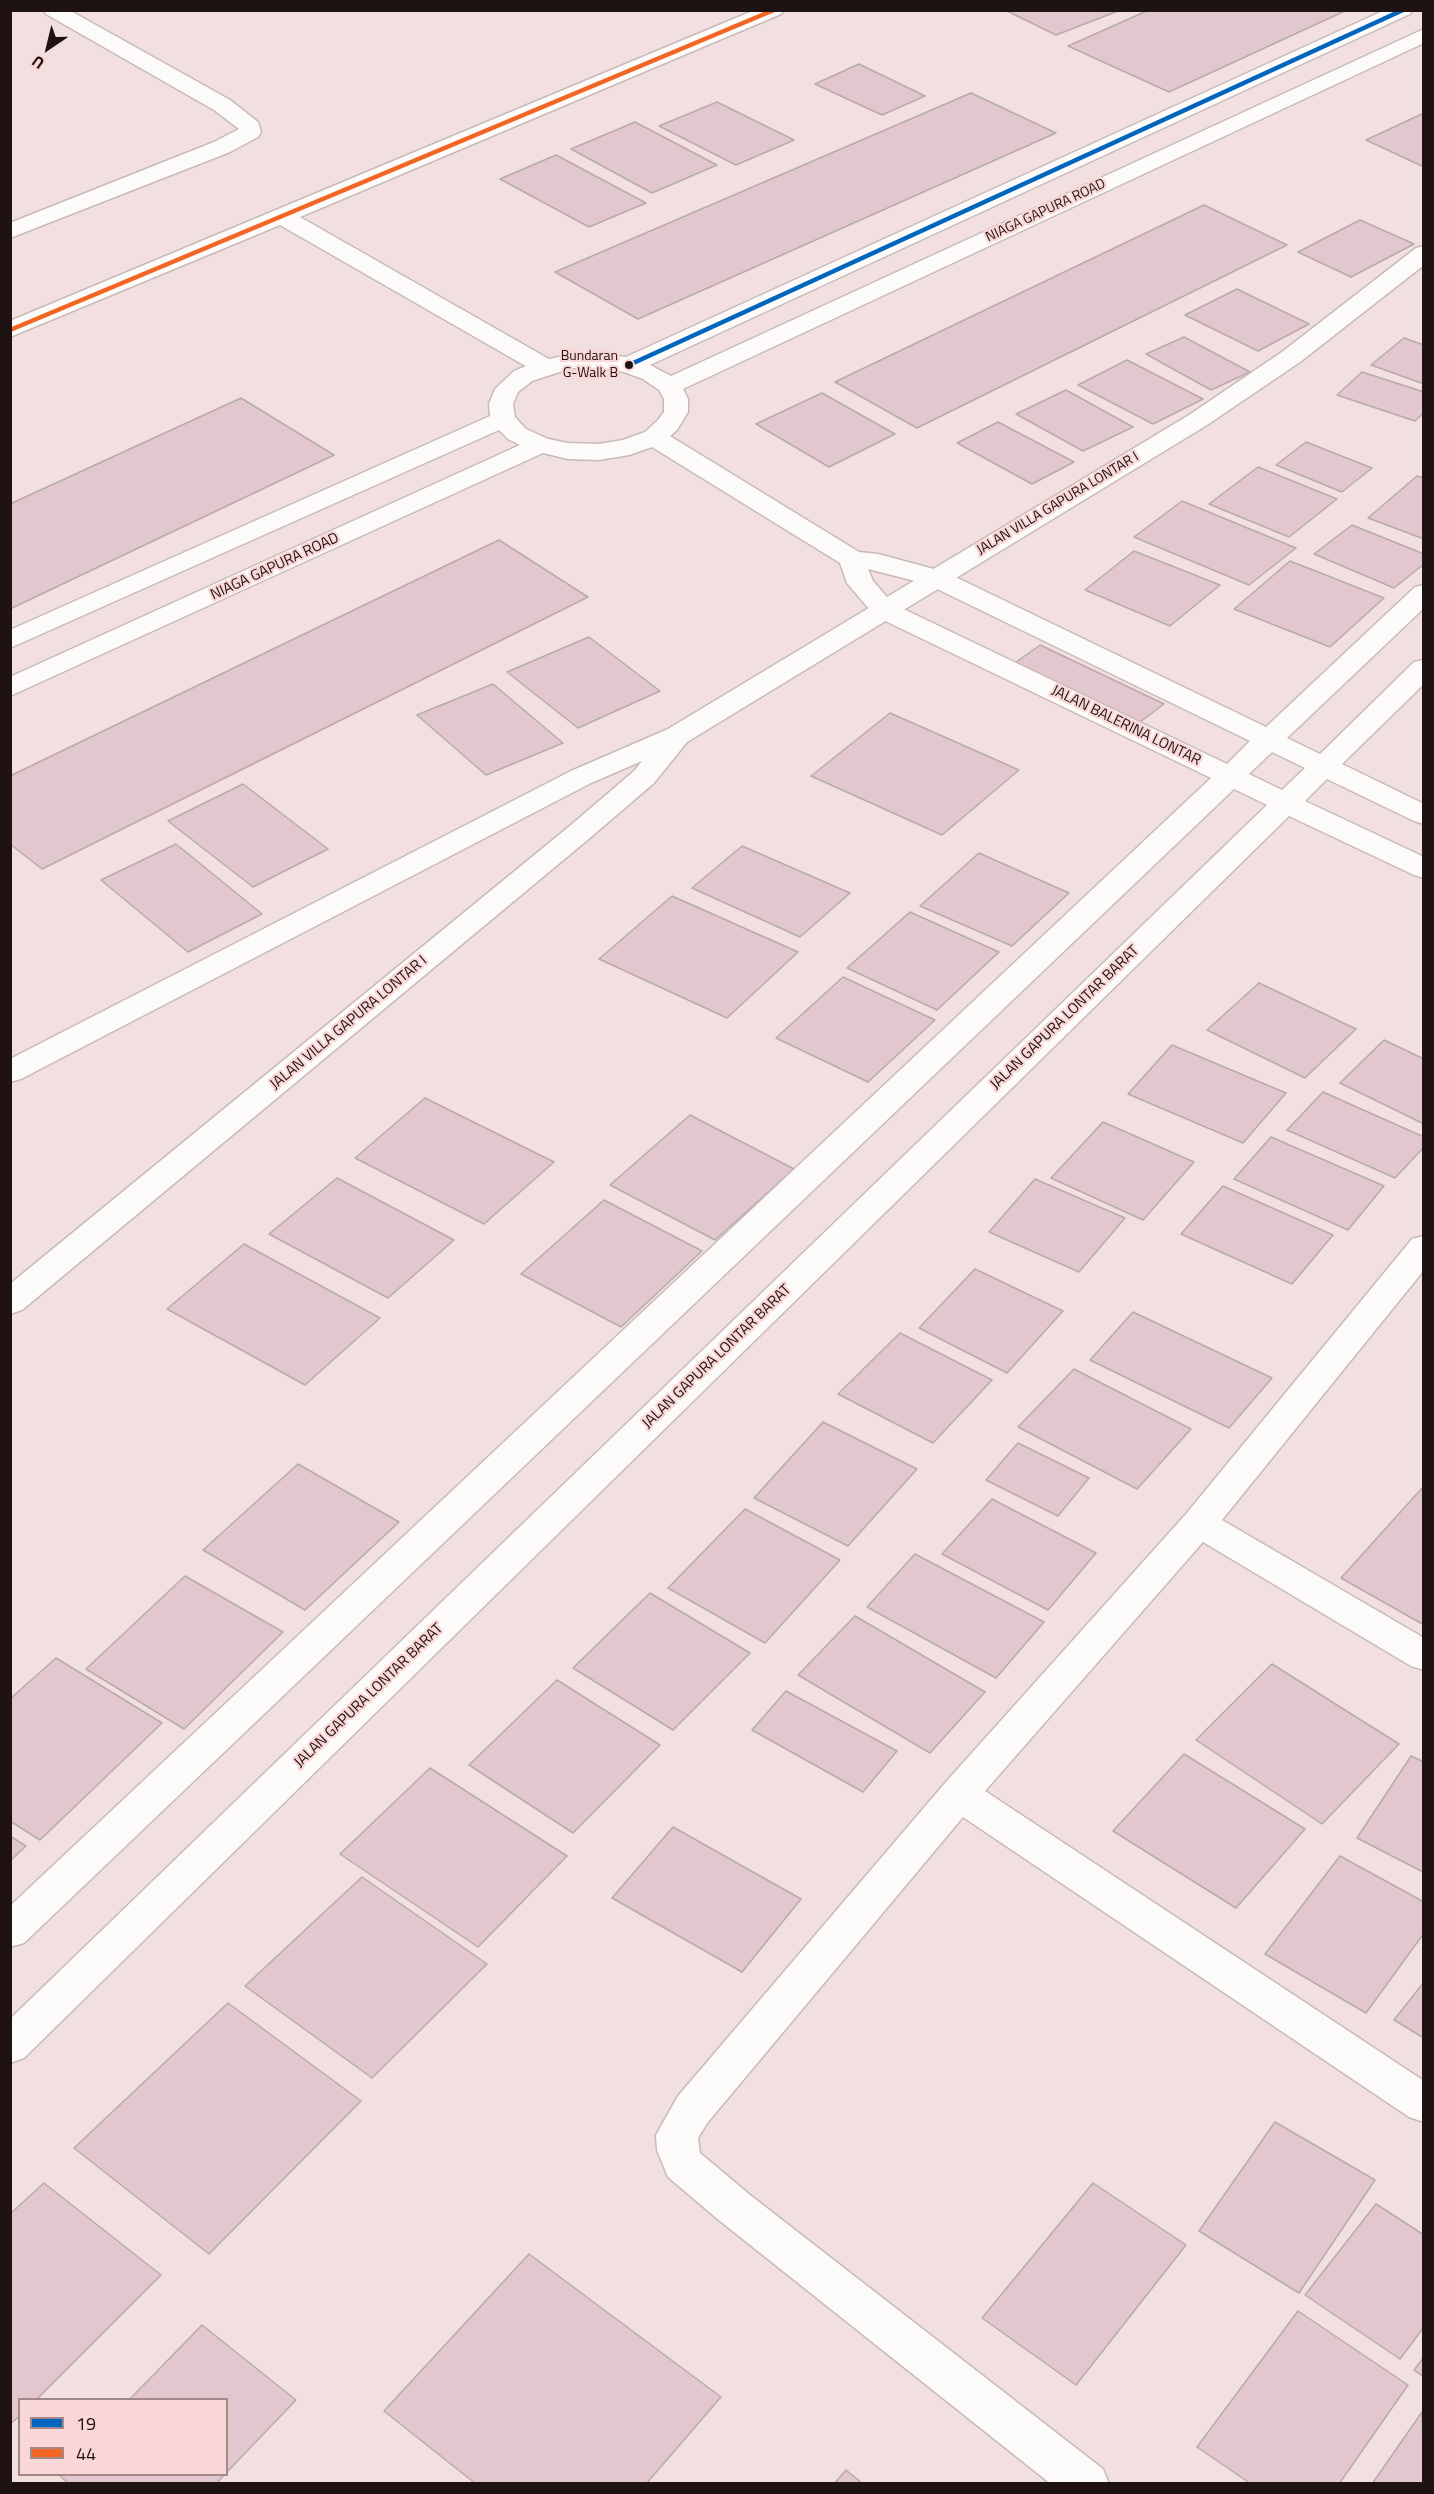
<!DOCTYPE html>
<style>
body{margin:0}
#map{position:relative;width:1434px;height:2494px;overflow:hidden;background:#f2dfdf;font-family:"Titillium Web",sans-serif}
canvas{display:block}
.frame{position:absolute;inset:0;border:12px solid #1e1212;pointer-events:none}
.legend{position:absolute;left:18px;top:2398px;width:210px;height:78px;box-sizing:border-box;background:#fad7d7;border:2px solid #a28888;margin:0;padding:8px 10px;list-style:none;font-size:18px;color:#1e1212}
.legend li{display:flex;align-items:center;gap:12px;height:30px}
.legend b{width:30px;border:2px solid #a28888}
.north{position:absolute;left:18px;top:18px;width:60px;height:60px;-webkit-text-stroke:4px #fad7d7;paint-order:stroke;rotate:215deg;font-size:16px;font-weight:700;line-height:24px;text-align:center;color:#1e1212}
.north::after{content:'';display:block;margin:auto;width:21px;height:27px;background:#1e1212;clip-path:polygon(50% 0,100% 100%,50% 72%,0 100%)}
</style>
<div id="map">
<canvas width="1434" height="2494"></canvas>
<div class="frame"></div>
<ul class="legend">
<li><b style="height:8px;background:#0065bd"></b>19</li>
<li><b style="height:8px;background:#f26522"></b>44</li>
</ul>
<div class="north">U</div>
</div>
<script>
const ctx = document.querySelector('canvas').getContext('2d');
ctx.lineJoin = 'round';
function fill(path, color) {
  ctx.fillStyle = color;
  ctx.fill(path, 'evenodd');
}
function shape(rows) {
  const path = new Path2D();
  for (const r of rows) {
    path.moveTo(r[0], r[1]);
    for (let i = 2; i < r.length; i += 2) path.lineTo(r[i], r[i + 1]);
  }
  return path;
}
function strokePath(path, color, width, dash) {
  ctx.strokeStyle = color;
  ctx.lineWidth = width;
  ctx.lineCap = dash ? 'butt' : 'round';
  ctx.setLineDash(dash || []);
  ctx.stroke(path);
}
function drawText(font, color, halo, rows, align = 'center') {
  ctx.font = font + ' "Titillium Web",sans-serif';
  ctx.lineWidth = 4.5;
  ctx.setLineDash([]);
  ctx.textBaseline = 'middle';
  ctx.strokeStyle = halo;
  ctx.fillStyle = color;
  for (const [text, x, y, turn = 0] of rows) {
    ctx.save();
    ctx.translate(x, y);
    ctx.rotate((+turn || 0) * Math.PI / 180);
    ctx.textAlign = isNaN(turn) ? turn : align;
    if (halo) ctx.strokeText(text, 0, 0);
    ctx.fillText(text, 0, 0);
    ctx.restore();
  }
}
const building = shape([
 [1005,10,1117,10,1118,11,1056,35,1005,10],
 [1149,10,1347,10,1169,92,1068,46,1149,10],
 [859,64,925,96,882,115,815,84,859,64],
 [971,93,1056,133,638,319,555,272,971,93],
 [717,102,794,140,736,165,659,126,717,102],
 [1424,113,1424,167,1366,140,1424,113],
 [635,122,717,165,652,193,571,149,635,122],
 [556,155,646,203,589,227,500,179,556,155],
 [1204,205,1287,245,917,428,835,382,1204,205],
 [1360,220,1414,244,1351,277,1298,252,1360,220],
 [1237,289,1309,324,1258,351,1185,315,1237,289],
 [1184,337,1250,372,1211,390,1146,354,1184,337],
 [1404,338,1424,345,1424,384,1371,365,1404,338],
 [1127,360,1203,399,1153,424,1078,385,1127,360],
 [1362,372,1424,392,1424,413,1415,421,1337,395,1362,372],
 [1066,390,1133,427,1083,451,1016,414,1066,390],
 [822,393,895,434,829,467,756,424,822,393],
 [241,398,334,455,10,609,10,504,241,398],
 [998,422,1074,462,1032,484,957,443,998,422],
 [1306,442,1372,468,1342,492,1276,465,1306,442],
 [1258,467,1337,499,1289,537,1209,504,1258,467],
 [1417,476,1424,478,1424,539,1368,518,1417,476],
 [1182,501,1296,548,1249,585,1134,537,1182,501],
 [1352,525,1424,554,1424,564,1394,588,1314,554,1352,525],
 [499,540,588,597,42,869,10,844,10,776,499,540],
 [1134,551,1220,585,1170,626,1085,590,1134,551],
 [1290,561,1384,598,1330,647,1234,609,1290,561],
 [589,637,660,691,578,728,507,672,589,637],
 [1040,645,1164,704,1136,725,1012,665,1040,645],
 [493,684,563,743,486,775,417,715,493,684],
 [890,713,1019,770,942,835,811,776,890,713],
 [243,784,328,849,253,887,168,821,243,784],
 [176,844,262,914,188,952,101,880,176,844],
 [742,846,850,893,800,937,692,888,742,846],
 [979,853,1069,893,1012,946,920,906,979,853],
 [672,896,798,952,727,1018,599,959,672,896],
 [910,912,999,952,937,1010,847,968,910,912],
 [843,977,935,1020,868,1082,776,1038,843,977],
 [1259,983,1356,1029,1305,1078,1207,1030,1259,983],
 [1384,1040,1424,1059,1424,1124,1340,1083,1384,1040],
 [1172,1045,1286,1093,1243,1143,1128,1094,1172,1045],
 [1323,1092,1424,1137,1424,1147,1395,1178,1287,1130,1323,1092],
 [425,1098,554,1162,484,1224,355,1158,425,1098],
 [690,1115,794,1169,715,1240,610,1185,690,1115],
 [1103,1122,1194,1162,1143,1220,1051,1178,1103,1122],
 [1271,1137,1384,1186,1348,1230,1234,1179,1271,1137],
 [337,1178,454,1240,388,1298,269,1234,337,1178],
 [1035,1179,1125,1218,1079,1272,989,1232,1035,1179],
 [1223,1186,1333,1235,1292,1284,1181,1234,1223,1186],
 [604,1200,702,1251,621,1327,521,1274,604,1200],
 [244,1244,380,1318,305,1385,167,1309,244,1244],
 [975,1269,1063,1311,1007,1373,919,1328,975,1269],
 [1133,1312,1272,1378,1229,1428,1090,1360,1133,1312],
 [900,1333,992,1380,933,1443,838,1394,900,1333],
 [1074,1369,1191,1429,1137,1489,1018,1427,1074,1369],
 [823,1422,917,1469,848,1546,754,1498,823,1422],
 [1018,1443,1089,1478,1058,1516,986,1480,1018,1443],
 [298,1464,399,1522,305,1610,203,1550,298,1464],
 [1423,1487,1424,1487,1424,1625,1341,1578,1423,1487],
 [992,1499,1096,1553,1048,1610,942,1554,992,1499],
 [745,1509,840,1560,765,1643,668,1588,745,1509],
 [915,1554,1044,1622,996,1678,867,1607,915,1554],
 [185,1576,283,1632,184,1729,86,1669,185,1576],
 [650,1593,750,1653,673,1730,573,1668,650,1593],
 [855,1616,985,1692,930,1753,798,1675,855,1616],
 [56,1658,162,1723,40,1840,10,1821,10,1699,56,1658],
 [1272,1664,1399,1744,1322,1824,1196,1740,1272,1664],
 [557,1680,660,1745,573,1833,469,1765,557,1680],
 [786,1691,897,1751,863,1792,752,1730,786,1691],
 [1184,1754,1305,1829,1236,1908,1113,1831,1184,1754],
 [1411,1756,1424,1762,1423,1872,1357,1838,1411,1756],
 [430,1768,567,1856,478,1947,340,1854,430,1768],
 [673,1827,801,1899,742,1972,612,1898,673,1827],
 [10,1836,26,1846,10,1861,10,1836],
 [1340,1856,1424,1902,1424,1933,1366,2013,1265,1954,1340,1856],
 [362,1877,487,1964,372,2078,245,1986,362,1877],
 [1424,1982,1424,2038,1394,2020,1424,1982],
 [228,2003,361,2101,209,2254,74,2148,228,2003],
 [1275,2122,1375,2180,1299,2293,1199,2231,1275,2122],
 [44,2183,161,2275,36,2400,20,2400,20,2416,10,2424,10,2214,44,2183],
 [1093,2183,1186,2245,1076,2385,982,2318,1093,2183],
 [1376,2204,1424,2235,1424,2327,1400,2359,1305,2295,1376,2204],
 [529,2254,721,2397,646,2484,476,2484,384,2411,529,2254],
 [1298,2311,1408,2385,1339,2484,1251,2484,1197,2447,1298,2311],
 [202,2325,296,2400,226,2473,226,2400,129,2400,202,2325],
 [1424,2357,1424,2377,1414,2370,1424,2357],
 [1422,2412,1424,2484,1372,2484,1422,2412],
 [846,2470,863,2484,834,2484,846,2470],
 [58,2474,225,2474,216,2484,69,2484,58,2474]
]);
fill(building, '#e2c7ce');
strokePath(building, '#b8aaac', 1.5);
const street = shape([
 [43,10,69,10,230,100,258,122,261,132,258,137,230,152,10,238,10,223,214,142,239,129,214,110,46,14,43,10],
 [755,10,784,10,781,14,300,217,554,362,557,367,554,372,545,374,536,372,280,225,10,337,10,321,755,10],
 [1424,246,1424,265,1300,362,1207,425,687,742,654,783,591,837,22,1310,10,1314,10,1284,571,825,634,771,642,761,591,783,21,1079,10,1082,10,1059,571,771,668,729,1189,415,1282,352,1416,248,1424,246],
 [1424,1236,1424,1270,1222,1520,1424,1638,1424,1670,1411,1666,1203,1542,985,1791,1424,2081,1424,2122,1409,2117,963,1817,708,2122,698,2138,700,2153,750,2195,1103,2469,1109,2484,1051,2484,720,2221,668,2177,657,2150,656,2135,678,2096,945,1783,1186,1514,1412,1239,1424,1236]
]);
const secondary = shape([
 [1385,10,1413,10,1410,14,650,365,671,376,1424,29,1424,43,683,389,688,399,688,412,677,430,670,436,859,552,878,554,945,572,1266,727,1415,587,1424,585,1424,608,1287,738,1320,754,1414,662,1424,660,1424,684,1342,764,1424,804,1424,824,1414,821,1327,779,1305,801,1424,857,1424,878,1414,875,1289,816,24,2058,10,2063,10,2019,1267,805,1234,789,24,1943,10,1947,10,1906,1211,778,875,616,847,583,840,563,652,447,629,455,599,460,568,459,543,453,10,696,10,677,520,445,508,439,499,430,10,648,10,630,490,416,489,404,495,389,514,371,536,362,572,354,601,354,626,357,1385,10],
 [572,368,601,368,624,372,643,379,659,390,664,399,664,412,658,420,645,432,623,440,599,444,568,443,548,439,526,429,515,417,513,404,518,392,532,381,572,368],
 [868,569,927,584,1250,741,1227,764,893,604,873,581,868,569],
 [1272,752,1305,768,1282,790,1249,774,1272,752]
]);
strokePath(street, '#c9baba', 3);
strokePath(secondary, '#c9baba', 3);
fill(street, '#fdfafa');
fill(secondary, '#fdfafa');
strokePath(shape([
 [629,365,1403,10]
]), '#0065bd', 4.5);
strokePath(shape([
 [10,330,774,10]
]), '#f26522', 4.5);
for (const [x, y, r, color] of [
 [629,365,5,"#1e1212"]
]) {
  const dot = new Path2D();
  dot.arc(x, y, r, 0, 2 * Math.PI);
  ctx.fillStyle = color;
  ctx.fill(dot);
  strokePath(dot, '#fad7d7', 2);
}
drawText('14px', '#1e1212', '#fad7d7', [
 ["NIAGA GAPURA ROAD",1046,211,-25],
 ["JALAN VILLA GAPURA LONTAR I",1058,504,-31]
]);
drawText('14px', '#1e1212', '#fad7d7', [
 ["Bundaran",618,357],
 ["G-Walk B",618,374]
], 'right');
drawText('15px', '#1e1212', '#fad7d7', [
 ["NIAGA GAPURA ROAD",275,567,-25],
 ["JALAN BALERINA LONTAR",1126,726,26],
 ["JALAN GAPURA LONTAR BARAT",1065,1018,-44],
 ["JALAN VILLA GAPURA LONTAR I",349,1023,-40],
 ["JALAN GAPURA LONTAR BARAT",717,1357,-44],
 ["JALAN GAPURA LONTAR BARAT",369,1696,-44]
]);
</script>
